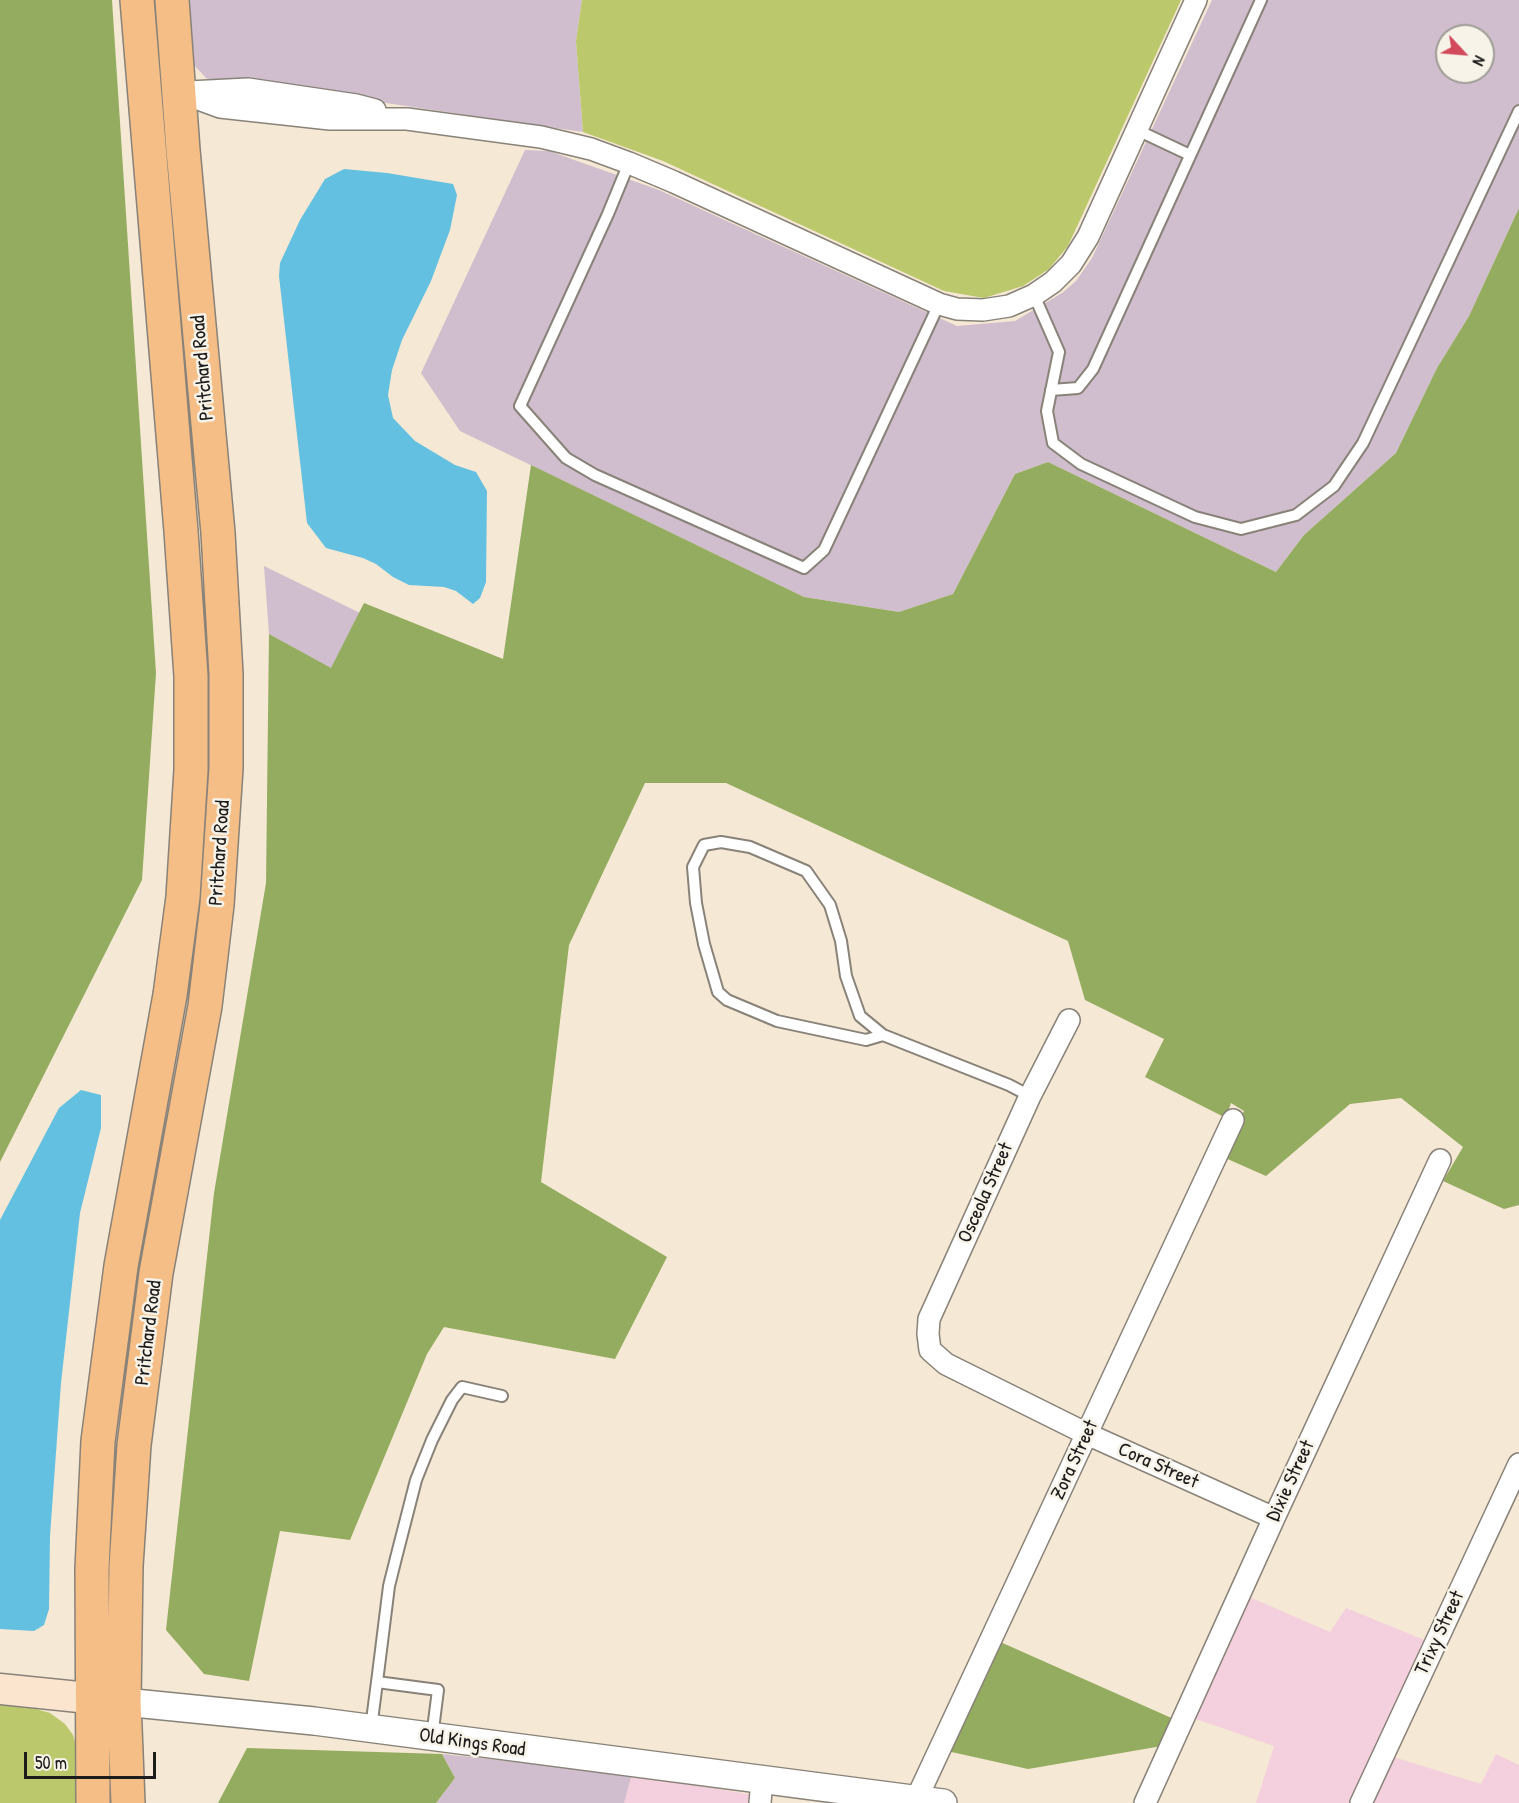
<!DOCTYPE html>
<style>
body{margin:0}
#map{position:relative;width:1519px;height:1803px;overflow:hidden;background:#f5e8d4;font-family:"Patrick Hand",sans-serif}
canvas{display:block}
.north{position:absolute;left:1435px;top:24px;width:60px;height:60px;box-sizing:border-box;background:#f7f3e8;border:2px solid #9f9d96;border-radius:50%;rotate:116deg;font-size:16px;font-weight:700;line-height:24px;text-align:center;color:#1c1c1c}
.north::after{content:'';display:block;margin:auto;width:21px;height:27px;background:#d1495b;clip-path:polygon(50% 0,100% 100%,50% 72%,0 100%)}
.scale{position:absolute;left:24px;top:1752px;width:132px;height:27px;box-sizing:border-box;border:3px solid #1c1c1c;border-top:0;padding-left:8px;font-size:18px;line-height:21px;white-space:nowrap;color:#1c1c1c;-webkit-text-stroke:4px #f7f3e8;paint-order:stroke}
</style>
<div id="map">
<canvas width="1519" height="1803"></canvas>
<div class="north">N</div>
<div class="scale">50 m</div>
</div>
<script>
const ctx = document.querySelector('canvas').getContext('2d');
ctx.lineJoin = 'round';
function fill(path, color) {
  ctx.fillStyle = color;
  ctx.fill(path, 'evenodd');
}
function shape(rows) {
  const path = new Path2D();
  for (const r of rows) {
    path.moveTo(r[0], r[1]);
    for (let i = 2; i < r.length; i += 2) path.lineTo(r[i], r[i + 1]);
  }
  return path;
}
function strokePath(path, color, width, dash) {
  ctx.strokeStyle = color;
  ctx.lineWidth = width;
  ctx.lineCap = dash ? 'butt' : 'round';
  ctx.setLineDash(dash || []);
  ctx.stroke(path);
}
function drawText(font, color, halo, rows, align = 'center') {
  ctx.font = font + ' "Patrick Hand",sans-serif';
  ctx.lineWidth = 5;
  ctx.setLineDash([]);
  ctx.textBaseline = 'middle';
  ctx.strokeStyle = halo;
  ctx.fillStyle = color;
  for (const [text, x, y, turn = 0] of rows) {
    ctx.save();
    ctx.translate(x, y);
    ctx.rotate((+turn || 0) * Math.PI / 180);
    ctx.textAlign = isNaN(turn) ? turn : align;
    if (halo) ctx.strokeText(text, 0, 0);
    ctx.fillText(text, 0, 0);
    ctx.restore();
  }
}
fill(shape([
 [1247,1596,1330,1632,1346,1608,1427,1641,1353,1803,1256,1803,1274,1746,1190,1717],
 [1496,1754,1519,1765,1519,1803,1370,1803,1390,1756,1481,1784],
 [632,1774,753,1795,751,1803,624,1803]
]), '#f4cfdd');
fill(shape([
 [187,0,582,0,576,41,583,132,223,79,215,81,206,78,194,65,189,46],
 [1212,0,1519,0,1519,208,1469,316,1437,368,1396,453,1304,535,1276,572,1048,462,1015,474,953,594,899,612,804,597,460,431,421,373,525,150,549,151,659,190,957,326,1015,321,1062,293,1076,281,1092,258],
 [1447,36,1483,36,1483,72,1447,72],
 [264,566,360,613,331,669,269,634],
 [442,1754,632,1774,624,1803,436,1803,455,1778]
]), '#d0bdcd');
fill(shape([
 [582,0,1181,0,1068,246,1049,269,1023,286,984,298,944,291,663,161,583,132,576,41],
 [0,1704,36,1709,50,1713,65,1724,73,1735,77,1749,80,1803,0,1803]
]), '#bbc86b');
fill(shape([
 [0,0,112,0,156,673,142,880,0,1162],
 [1519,208,1519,1205,1504,1209,1443,1181,1463,1147,1401,1098,1350,1104,1266,1176,1223,1157,1244,1111,1231,1103,1226,1118,1145,1077,1164,1039,1085,1000,1068,941,726,783,645,783,569,945,541,1182,667,1257,615,1359,444,1327,427,1354,350,1540,280,1531,249,1681,204,1674,166,1630,214,1193,266,883,269,634,331,668,364,603,503,659,531,465,804,597,899,612,953,594,1015,474,1048,462,1276,572,1304,535,1396,453,1437,368,1469,316],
 [998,1641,1176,1720,1162,1746,1028,1769,947,1751],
 [247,1748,442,1754,455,1778,436,1803,218,1803]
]), '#94ac5f');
fill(shape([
 [344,169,387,173,453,184,457,195,450,230,431,281,402,340,392,370,388,395,393,418,415,441,455,465,476,472,487,491,486,582,480,598,473,604,456,591,444,587,409,585,393,577,376,564,363,558,326,548,307,523,279,276,280,263,300,220,325,179],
 [81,1090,101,1095,101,1128,80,1213,61,1383,50,1536,49,1609,44,1625,34,1631,0,1629,0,1220,59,1108]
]), '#63c0e1');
const service = shape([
 [1137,130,1190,155],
 [629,163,608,214,520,406,566,458,595,475,804,568,824,550,939,304],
 [1034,295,1059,352,1047,411,1053,443,1081,464,1195,517,1241,529,1296,515,1334,486,1363,443,1519,111],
 [1051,390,1078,388,1093,369,1261,0],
 [883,1035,866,1040,777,1021,727,1000,718,992,704,944,696,903,693,867,704,845,721,842,750,847,806,871,830,905,841,941,846,976,860,1016,883,1035,1009,1085,1030,1096],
 [377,1682,389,1586,396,1558,416,1480,432,1440,452,1400,462,1387,502,1396],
 [371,1728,377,1682,438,1690,432,1737]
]);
const minor = shape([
 [179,92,220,107,330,119,407,119,541,137,591,149,629,163,674,182,939,304,957,309,983,310,1009,306,1034,295,1053,282,1071,264,1088,237,1196,0],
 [189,92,248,89,356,105,375,110],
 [1069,1020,1030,1096,929,1319,928,1334,930,1350,946,1364,1087,1434,1274,1518],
 [916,1800,1233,1120],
 [760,1803,762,1780],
 [1145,1803,1274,1518,1440,1160],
 [1361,1803,1519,1464]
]);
const tertiary = shape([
 [124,1702,314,1721,943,1803]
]);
const secondary = shape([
 [0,1689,118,1701]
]);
const primary = shape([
 [93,1803,92,1569,98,1441,121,1266,170,995,183,897,191,770,191,676,181,531,137,0],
 [128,1803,124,1702,126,1566,134,1445,156,1273,205,1006,217,905,226,768,226,674,218,533,183,150,172,0]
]);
strokePath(service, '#888278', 14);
strokePath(minor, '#888278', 24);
strokePath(tertiary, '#888278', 30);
strokePath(secondary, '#888278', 33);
strokePath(primary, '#888278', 36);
strokePath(service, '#fff', 10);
strokePath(minor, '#fff', 21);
strokePath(tertiary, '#fff', 27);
strokePath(secondary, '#fbe5cf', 30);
strokePath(primary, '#f6be87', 33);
drawText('20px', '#1c1c1c', '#f7f3e8', [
 ["Pritchard Road",203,368,-95],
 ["Pritchard Road",220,853,-86],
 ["Osceola Street",986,1193,-66],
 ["Pritchard Road",149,1333,-83],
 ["Zora Street",1075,1460,-65],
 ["Cora Street",1158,1466,24],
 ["Dixie Street",1291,1481,-65],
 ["Trixy Street",1440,1633,-65],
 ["Old Kings Road",472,1743,8]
]);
</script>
